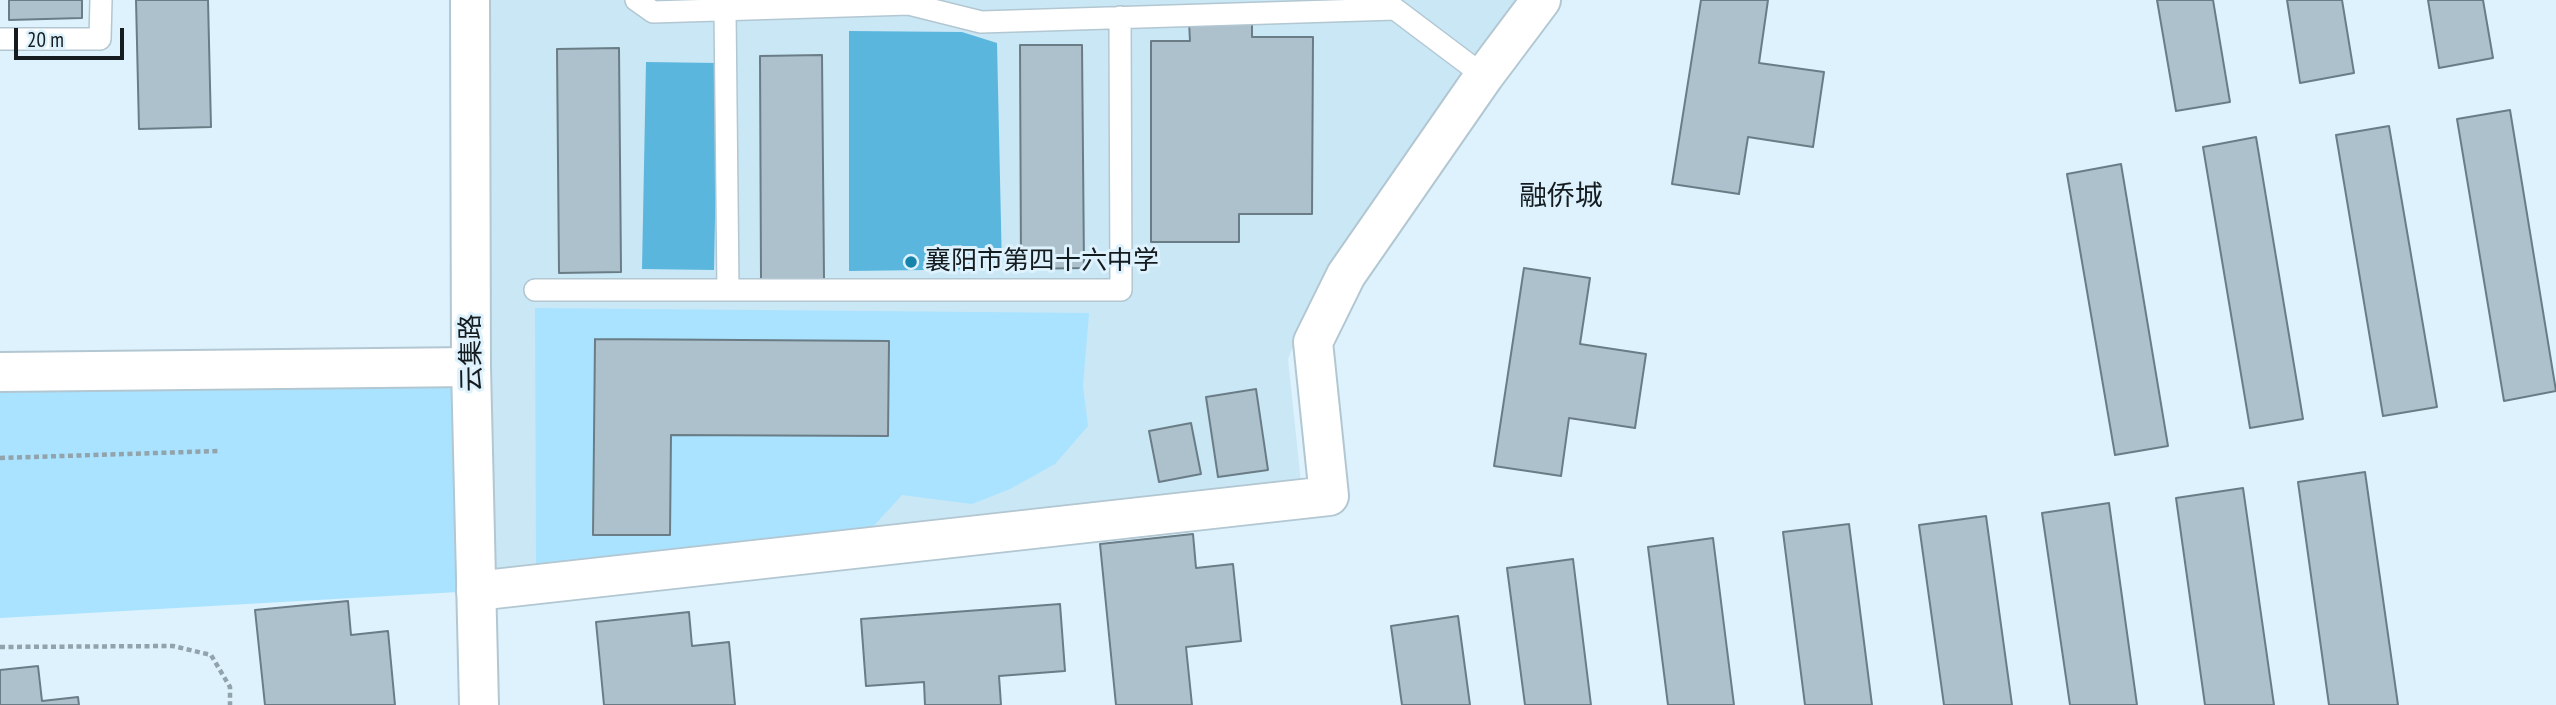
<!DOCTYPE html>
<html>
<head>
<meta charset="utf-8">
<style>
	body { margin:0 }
	#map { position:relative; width:2556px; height:705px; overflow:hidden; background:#ddf2fd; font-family:"PT Sans Narrow",sans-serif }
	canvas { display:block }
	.scale { position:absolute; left:14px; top:28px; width:110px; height:32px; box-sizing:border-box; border:4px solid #141c20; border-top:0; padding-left:9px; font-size:21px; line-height:24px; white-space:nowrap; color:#141c20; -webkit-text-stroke:5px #ddf2fd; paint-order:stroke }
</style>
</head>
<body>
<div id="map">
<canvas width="2556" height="705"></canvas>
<div class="scale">20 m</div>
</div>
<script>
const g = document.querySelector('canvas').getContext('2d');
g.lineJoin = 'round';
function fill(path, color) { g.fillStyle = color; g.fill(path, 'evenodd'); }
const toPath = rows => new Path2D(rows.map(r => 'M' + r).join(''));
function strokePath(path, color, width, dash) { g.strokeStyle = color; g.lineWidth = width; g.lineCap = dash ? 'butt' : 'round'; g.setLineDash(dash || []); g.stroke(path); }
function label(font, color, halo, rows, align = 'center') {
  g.font = font + ' "PT Sans Narrow","Noto Sans SC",sans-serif'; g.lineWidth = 6; g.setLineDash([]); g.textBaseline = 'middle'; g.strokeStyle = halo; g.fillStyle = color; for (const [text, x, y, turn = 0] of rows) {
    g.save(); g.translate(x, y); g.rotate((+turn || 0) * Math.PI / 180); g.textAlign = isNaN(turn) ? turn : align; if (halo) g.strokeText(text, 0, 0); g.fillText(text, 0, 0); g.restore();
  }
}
fill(toPath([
	[488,0,1525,0,1354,227,1312,298,1288,359,1302,492,488,581]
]), '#cae7f6');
fill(toPath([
	[535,308,1089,313,1083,386,1088,426,1055,464,1010,489,972,504,902,495,869,531,536,567],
	[471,367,476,591,0,618,0,372]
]), '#a9e3ff');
fill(toPath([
	[849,31,962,32,997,43,1002,269,849,271],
	[646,62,718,63,714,270,642,269]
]), '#5bb6de');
const building = toPath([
	[9,0,82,0,82,18,9,20,9,0],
	[136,0,208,0,211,127,139,129,136,0],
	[1701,0,1768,0,1759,63,1824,72,1813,147,1748,137,1739,194,1672,184,1701,0],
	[2157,0,2213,0,2230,102,2176,111,2157,0],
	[2287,0,2342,0,2354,73,2300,83,2287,0],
	[2428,0,2483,0,2493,58,2439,68,2428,0],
	[1189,22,1252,22,1252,37,1313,37,1312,214,1239,214,1239,242,1151,242,1151,41,1190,41,1189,22],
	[1020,45,1082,45,1084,268,1021,269,1020,45],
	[619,48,621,272,559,273,557,49,619,48],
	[822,55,824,279,761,280,760,56,822,55],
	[2510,110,2556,391,2504,401,2457,119,2510,110],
	[2389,126,2437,407,2383,416,2336,135,2389,126],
	[2256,137,2303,419,2250,428,2203,147,2256,137],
	[2121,164,2168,446,2115,455,2067,174,2121,164],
	[1524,268,1590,278,1580,344,1646,354,1635,428,1569,418,1561,476,1494,466,1524,268],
	[595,339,889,341,888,436,671,435,670,535,593,535,595,339],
	[1256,389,1268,470,1218,477,1206,397,1256,389],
	[1191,423,1201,474,1159,482,1149,431,1191,423],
	[2365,472,2398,705,2329,705,2298,482,2365,472],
	[2243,488,2274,705,2205,705,2176,498,2243,488],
	[2109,503,2137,705,2070,705,2042,513,2109,503],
	[1986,516,2012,705,1944,705,1919,525,1986,516],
	[1849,524,1872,705,1805,705,1783,532,1849,524],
	[1193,534,1196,568,1233,564,1241,641,1186,647,1192,705,1116,705,1100,544,1193,534],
	[1713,538,1734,705,1668,705,1648,547,1713,538],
	[1573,559,1591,705,1525,705,1507,568,1573,559],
	[348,601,351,635,388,631,395,705,265,705,255,610,348,601],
	[1060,604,1065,671,999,676,1001,705,925,705,924,682,866,686,861,619,1060,604],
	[689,612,692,646,729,642,735,705,604,705,596,622,689,612],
	[1458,616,1470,705,1402,705,1391,626,1458,616],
	[38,666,42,701,78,697,79,705,0,705,0,670,38,666]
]);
fill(building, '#acc1cb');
strokePath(building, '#6a7d86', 2);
const lane = toPath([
	[636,0,653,12,909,4],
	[909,0,909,4,981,22,1395,9,1484,76],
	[725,10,728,290],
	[0,39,100,39,101,0],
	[535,290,1121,290,1120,17]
]);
const street = toPath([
	[0,372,471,367],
	[476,591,1329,496,1313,342,1346,275,1484,76,1541,0]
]);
const secondary = toPath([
	[470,0,471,367,479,705]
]);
strokePath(lane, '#b2c7d1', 24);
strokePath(street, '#b2c7d1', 42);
strokePath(secondary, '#b2c7d1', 42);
strokePath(toPath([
	[0,458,219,451],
	[0,647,173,646,211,655,230,687,230,705]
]), '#93a3ab', 4.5, [5, 3.5]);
strokePath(lane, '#fff', 21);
strokePath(street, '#fff', 38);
strokePath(secondary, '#fff', 38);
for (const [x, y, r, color] of [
	[911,262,7,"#1683ab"]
]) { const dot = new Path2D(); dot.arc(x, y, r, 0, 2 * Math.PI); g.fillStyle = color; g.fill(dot); strokePath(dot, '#ddf2fd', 2.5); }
label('26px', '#141c20', '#ddf2fd', [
	["襄阳市第四十六中学",925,262]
], 'left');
label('26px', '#141c20', '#ddf2fd', [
	["云集路",472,353,-91]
]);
label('28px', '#141c20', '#ddf2fd', [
	["融侨城",1561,197]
]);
</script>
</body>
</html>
